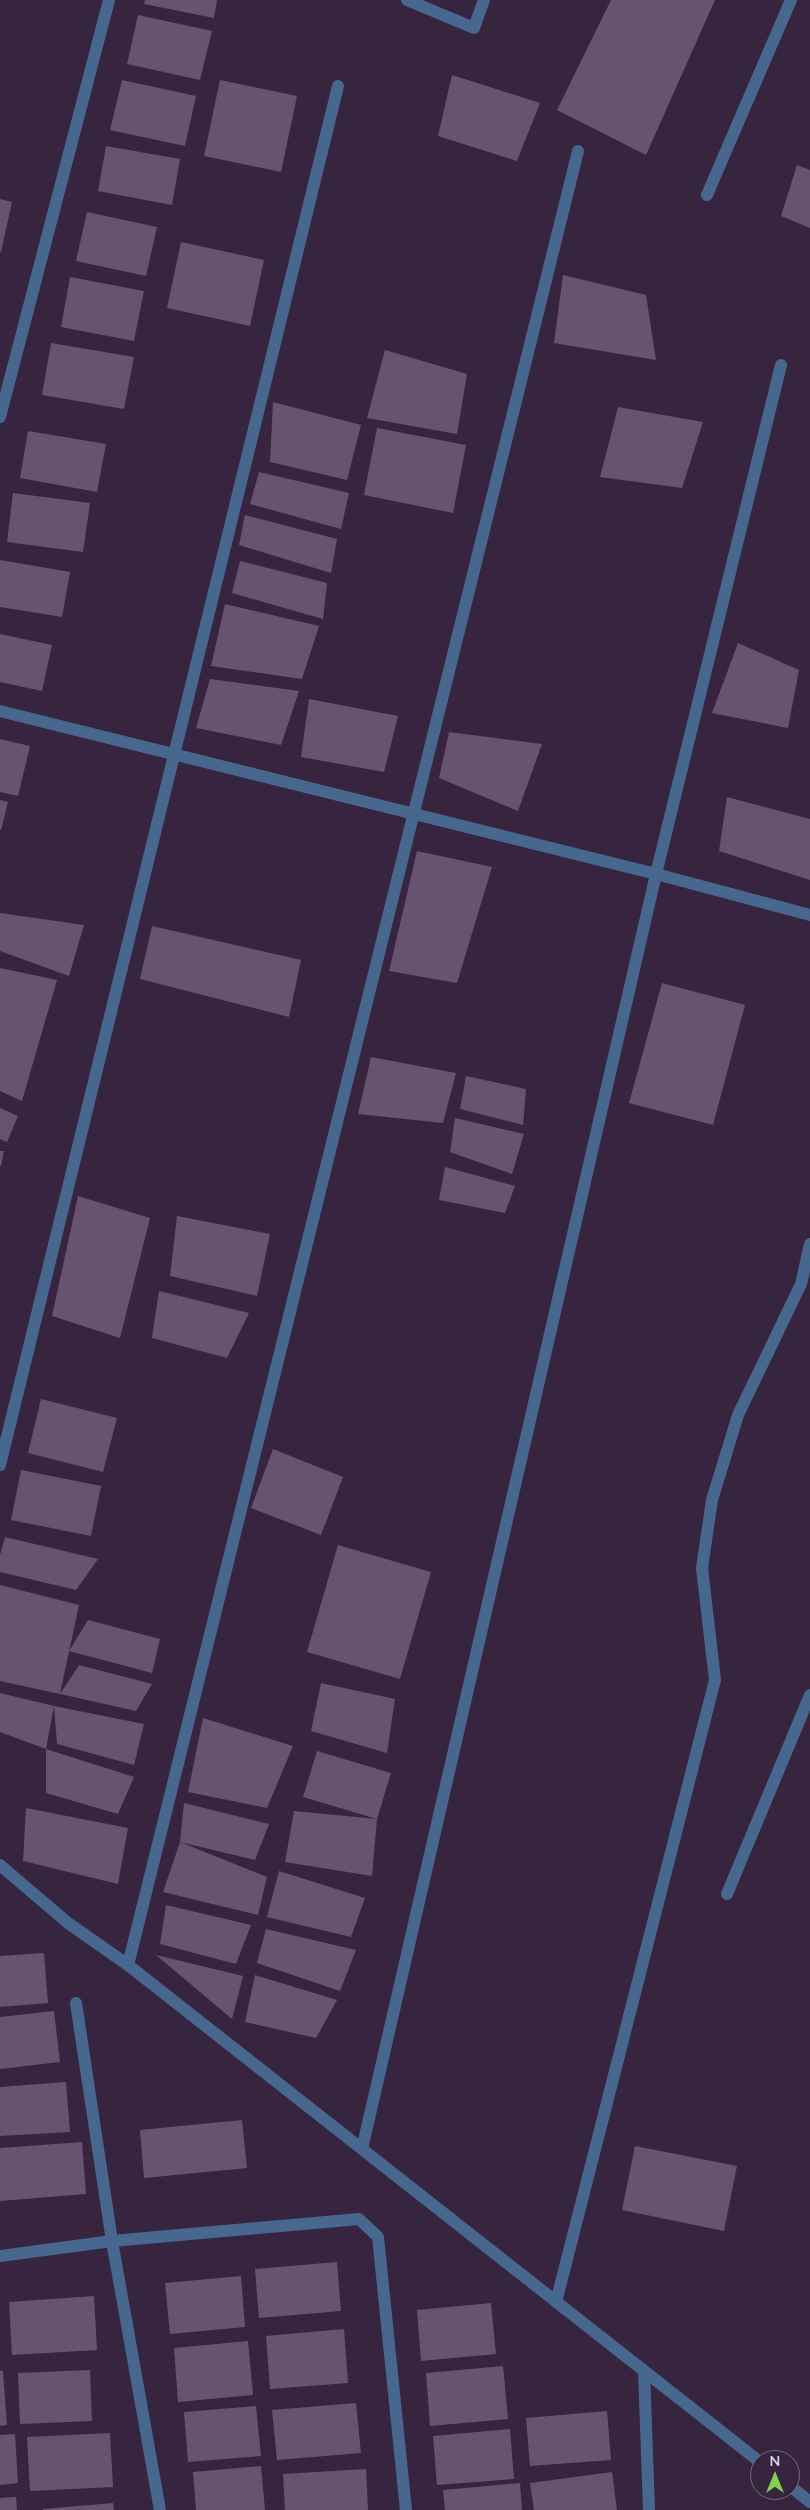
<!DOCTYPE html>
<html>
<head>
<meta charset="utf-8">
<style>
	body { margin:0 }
	#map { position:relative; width:810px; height:2510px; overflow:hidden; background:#37253f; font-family:Lato,sans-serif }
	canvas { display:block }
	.north { position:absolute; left:750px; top:2450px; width:50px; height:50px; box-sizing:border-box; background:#37253f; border:1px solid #796980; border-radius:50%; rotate:0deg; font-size:14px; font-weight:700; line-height:20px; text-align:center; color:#dbd0e1 }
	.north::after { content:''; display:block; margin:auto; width:18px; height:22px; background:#82d04f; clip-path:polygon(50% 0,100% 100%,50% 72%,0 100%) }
</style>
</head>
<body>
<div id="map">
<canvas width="810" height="2510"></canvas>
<div class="north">N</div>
</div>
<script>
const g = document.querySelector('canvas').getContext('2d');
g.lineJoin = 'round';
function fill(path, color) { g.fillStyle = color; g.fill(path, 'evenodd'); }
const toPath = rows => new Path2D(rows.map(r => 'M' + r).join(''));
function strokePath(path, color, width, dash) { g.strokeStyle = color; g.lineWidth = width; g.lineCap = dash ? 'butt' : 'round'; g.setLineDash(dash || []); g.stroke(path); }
fill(toPath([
	[145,0,217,0,214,18,144,4],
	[611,0,715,0,646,155,557,110],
	[138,15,212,31,200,80,127,64],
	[452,75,540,103,517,161,438,136],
	[122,80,196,96,185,146,110,130],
	[220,80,297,96,281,172,204,156],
	[106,146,180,159,172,205,98,191],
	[797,165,810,170,810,228,781,216],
	[0,199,12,202,1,252,0,252],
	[87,212,157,227,146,276,76,261],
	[181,242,264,260,250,326,167,308],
	[563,275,646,295,656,360,554,343],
	[70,277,144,291,134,341,61,327],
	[51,343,134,357,124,409,42,395],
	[385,350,467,374,457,434,367,418],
	[273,402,361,425,347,480,270,462],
	[618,407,703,422,682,488,600,477],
	[377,428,466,445,453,513,364,495],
	[28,431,106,444,97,492,20,478],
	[259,472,349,493,341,529,250,504],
	[13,493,90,503,83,552,7,542],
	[245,515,337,539,331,573,239,545],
	[0,560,70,572,62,617,0,607],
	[240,561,327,583,323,619,232,593],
	[225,604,319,626,302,679,211,666],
	[0,634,52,645,42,691,0,682],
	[738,643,799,670,788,728,712,713],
	[210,679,299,691,281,745,196,728],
	[309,699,398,716,384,772,301,757],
	[449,732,542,744,518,811,439,778],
	[0,739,30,746,18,796,0,792],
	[727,797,810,819,810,880,719,851],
	[0,800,8,802,1,830,0,830],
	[417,851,492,867,457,983,389,971],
	[0,913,84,925,69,976,0,951],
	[152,926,301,960,289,1017,140,979],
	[0,968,57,980,22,1101,0,1091],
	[662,983,745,1005,713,1125,629,1103],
	[371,1057,456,1073,443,1123,358,1114],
	[466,1076,526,1089,523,1125,460,1109],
	[0,1108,18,1116,7,1142,0,1139],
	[455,1118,524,1134,512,1174,450,1152],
	[0,1151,4,1151,1,1166,0,1166],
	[445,1167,515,1186,505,1213,439,1200],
	[78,1196,150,1218,120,1338,52,1316],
	[177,1216,270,1234,257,1296,170,1276],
	[159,1291,249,1313,227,1358,152,1338],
	[41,1399,117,1418,103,1472,28,1453],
	[273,1449,343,1477,321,1535,251,1508],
	[21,1470,101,1486,91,1536,11,1520],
	[5,1537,98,1559,76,1590,0,1572,0,1555],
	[338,1545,431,1572,400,1679,307,1652],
	[0,1585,79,1605,60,1694,0,1681],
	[88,1620,160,1639,152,1673,69,1651],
	[79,1665,152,1684,136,1711,60,1694],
	[321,1683,395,1699,387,1753,311,1731],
	[0,1693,54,1706,46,1749,0,1732],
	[54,1706,144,1724,134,1765,57,1744],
	[203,1718,293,1746,267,1808,188,1792],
	[46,1749,134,1777,118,1814,46,1793],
	[317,1751,391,1773,377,1819,303,1797],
	[184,1803,269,1824,255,1860,180,1842],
	[26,1808,128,1828,118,1884,23,1861],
	[294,1811,377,1819,372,1876,285,1862],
	[180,1842,267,1877,258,1915,163,1892],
	[279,1871,365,1898,351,1937,267,1917],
	[166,1905,251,1925,236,1964,160,1944],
	[266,1929,356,1950,340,1991,257,1963],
	[44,1953,48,2003,0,2007,0,1956],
	[156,1955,243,1976,232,2019],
	[255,1975,337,2000,316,2038,245,2022],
	[54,2011,60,2062,0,2069,0,2017],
	[66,2082,70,2132,0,2136,0,2087],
	[242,2120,247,2168,144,2178,140,2130],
	[82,2142,86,2194,0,2201,0,2148],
	[635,2146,737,2166,724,2231,622,2210],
	[337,2262,341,2311,259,2318,255,2269],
	[241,2276,245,2327,170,2334,165,2283],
	[94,2296,97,2350,12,2355,9,2302],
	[491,2303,496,2354,421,2361,417,2310],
	[344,2329,348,2383,270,2389,266,2336],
	[248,2341,253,2395,178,2402,174,2348],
	[503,2366,508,2419,430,2426,426,2373],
	[90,2370,92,2421,20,2424,18,2373],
	[0,2371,3,2371,7,2425,0,2426],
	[356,2403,361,2453,277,2460,272,2410],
	[256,2406,261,2456,188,2462,184,2412],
	[607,2411,611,2460,530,2466,526,2418],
	[510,2429,514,2479,437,2485,433,2436],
	[110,2433,113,2487,30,2491,27,2437],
	[15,2434,18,2483,0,2485,0,2435],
	[261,2466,265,2510,196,2510,193,2472],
	[366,2469,368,2510,285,2510,283,2474],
	[612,2472,617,2510,534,2510,530,2483],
	[520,2483,522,2510,445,2510,443,2490],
	[16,2497,17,2510,0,2510,0,2498],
	[113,2503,114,2510,43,2510,43,2509]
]), '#675370');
strokePath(toPath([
	[407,0,474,28,484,0],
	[707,195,791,0],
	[0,417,109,0],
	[0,711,656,874,810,915],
	[0,1465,338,86],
	[0,1865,68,1923,128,1965,760,2462],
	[727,1894,810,1695],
	[128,1965,578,151],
	[76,2003,112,2241,160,2510],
	[362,2149,656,874,781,365],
	[0,2256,112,2241,359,2219,378,2237,406,2510],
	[556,2302,715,1680,702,1568,712,1500,738,1415,801,1284,810,1244],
	[644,2371,649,2510],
	[790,2486,810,2502]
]), '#47678f', 12);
</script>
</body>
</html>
